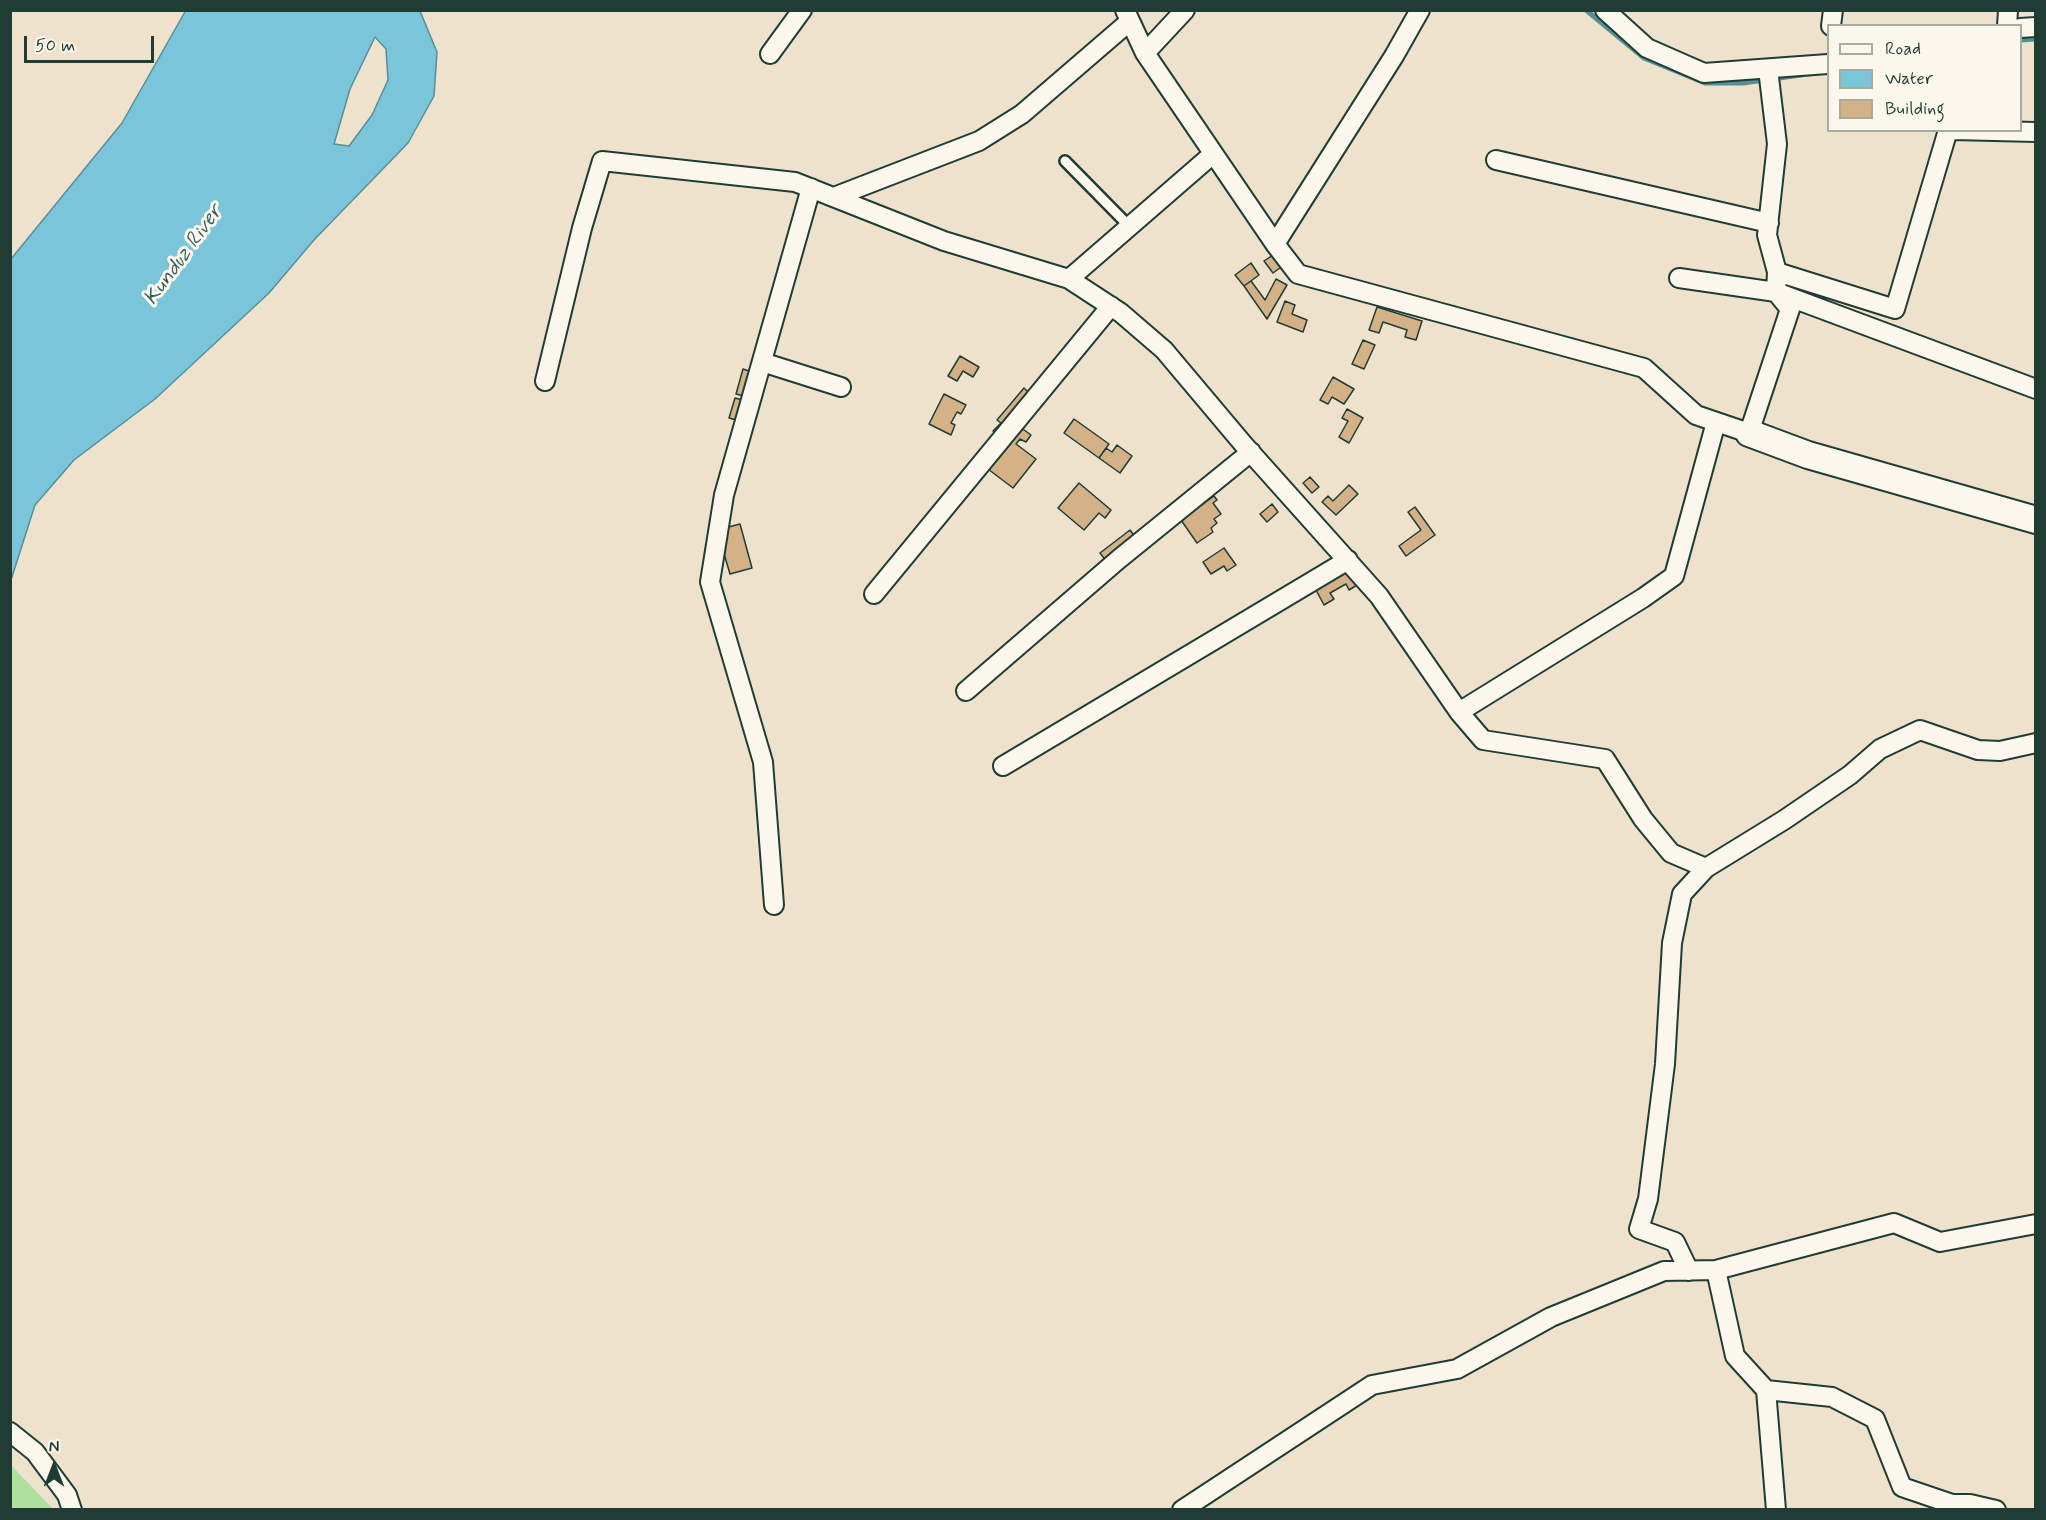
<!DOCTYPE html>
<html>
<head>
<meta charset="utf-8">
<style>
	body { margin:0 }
	#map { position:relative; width:2046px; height:1520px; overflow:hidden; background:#efe2cd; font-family:Mynerve,sans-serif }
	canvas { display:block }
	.frame { position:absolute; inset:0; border:12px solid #1f3d34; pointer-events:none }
	.legend { position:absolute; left:1827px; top:24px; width:195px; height:108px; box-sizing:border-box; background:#fbf7ec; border:2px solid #a3ada2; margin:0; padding:8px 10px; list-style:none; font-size:18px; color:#1f3d34 }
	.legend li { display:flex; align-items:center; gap:12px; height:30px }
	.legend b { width:30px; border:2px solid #a3ada2 }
	.north { position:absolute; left:24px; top:1436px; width:60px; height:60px; -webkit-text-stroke:4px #fbf7ec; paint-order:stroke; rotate:0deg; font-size:16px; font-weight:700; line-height:24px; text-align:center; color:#1f3d34 }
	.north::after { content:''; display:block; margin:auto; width:21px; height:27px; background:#1f3d34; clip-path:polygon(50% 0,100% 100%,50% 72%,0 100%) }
	.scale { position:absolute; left:24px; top:36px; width:130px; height:27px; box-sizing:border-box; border:3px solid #1f3d34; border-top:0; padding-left:8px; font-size:18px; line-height:21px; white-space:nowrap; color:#1f3d34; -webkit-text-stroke:4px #fbf7ec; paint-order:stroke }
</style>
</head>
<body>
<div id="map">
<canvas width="2046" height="1520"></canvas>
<div class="frame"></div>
<ul class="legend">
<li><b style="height:8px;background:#fbf7ec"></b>Road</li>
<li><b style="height:16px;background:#7ac5da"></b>Water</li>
<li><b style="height:16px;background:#d4b186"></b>Building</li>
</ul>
<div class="north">N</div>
<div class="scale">50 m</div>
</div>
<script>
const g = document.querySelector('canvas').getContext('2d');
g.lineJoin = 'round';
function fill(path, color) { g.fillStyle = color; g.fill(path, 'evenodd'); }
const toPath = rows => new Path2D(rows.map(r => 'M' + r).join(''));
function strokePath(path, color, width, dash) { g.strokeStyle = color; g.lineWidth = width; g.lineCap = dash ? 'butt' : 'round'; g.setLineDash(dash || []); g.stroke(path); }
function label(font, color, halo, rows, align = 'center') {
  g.font = font + ' Mynerve,sans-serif'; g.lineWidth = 6; g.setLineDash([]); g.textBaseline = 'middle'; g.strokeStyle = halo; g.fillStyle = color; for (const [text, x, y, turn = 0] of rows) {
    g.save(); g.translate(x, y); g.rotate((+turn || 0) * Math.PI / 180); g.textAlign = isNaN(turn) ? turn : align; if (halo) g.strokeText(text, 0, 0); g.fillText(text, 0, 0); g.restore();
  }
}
fill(toPath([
	[10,1464,53,1509,11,1509]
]), '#afe0a0');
const water = toPath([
	[186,10,420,11,437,52,434,96,408,143,314,240,269,293,155,399,74,460,35,505,11,580,11,259,122,123,186,10],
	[375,37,386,49,388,80,372,115,349,146,334,144,350,89,375,37]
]);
fill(water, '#7ac5da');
strokePath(water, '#568f98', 1.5);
strokePath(toPath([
	[1586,10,1644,58,1705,83,1743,83,1815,73],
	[2020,40,2036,39]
]), '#568f98', 5);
const building = toPath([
	[1276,253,1284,265,1273,273,1264,261,1276,253],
	[1251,263,1259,275,1244,286,1235,275,1251,263],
	[1276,279,1287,285,1267,319,1244,286,1251,281,1265,300,1276,279],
	[1285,301,1295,305,1292,314,1307,320,1303,332,1277,322,1285,301],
	[1377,307,1422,321,1416,340,1405,337,1407,330,1383,322,1379,333,1369,330,1377,307],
	[1363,340,1375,345,1364,369,1352,364,1363,340],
	[960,356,979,367,973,377,963,371,957,381,948,376,960,356],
	[743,369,755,373,748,397,736,394,743,369],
	[1333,377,1354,389,1344,404,1332,397,1328,404,1320,400,1333,377],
	[1024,388,1032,396,999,436,993,431,1001,423,997,420,1024,388],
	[944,394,966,405,961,414,957,412,951,423,955,425,951,435,929,424,944,394],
	[735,398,746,401,740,421,729,418,735,398],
	[1347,409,1363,418,1349,443,1339,437,1348,421,1342,418,1347,409],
	[1074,419,1109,444,1099,458,1064,433,1074,419],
	[1020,427,1031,435,1026,442,1020,439,1016,444,1036,459,1013,488,988,469,1020,427],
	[1117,445,1132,456,1120,473,1099,458,1106,448,1112,452,1117,445],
	[1310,477,1319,487,1312,493,1303,483,1310,477],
	[1079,483,1111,510,1105,518,1099,513,1084,530,1058,508,1079,483],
	[1349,485,1358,494,1336,515,1322,502,1328,496,1333,501,1349,485],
	[1214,496,1217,500,1213,503,1221,514,1214,519,1217,523,1211,528,1213,532,1197,543,1181,520,1214,496],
	[1272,504,1278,512,1267,522,1260,514,1272,504],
	[1415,507,1435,535,1406,556,1399,546,1421,530,1408,512,1415,507],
	[740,524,752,568,730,574,717,530,740,524],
	[1130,530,1137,539,1107,562,1100,553,1130,530],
	[1224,548,1236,565,1227,571,1224,566,1211,574,1203,562,1224,548],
	[1349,571,1357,585,1349,590,1346,584,1330,593,1334,599,1324,605,1316,590,1349,571]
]);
fill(building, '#d4b186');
strokePath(building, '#1f3d34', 1.5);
const lane = toPath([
	[1065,161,1129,226]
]);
const street = toPath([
	[1125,10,1145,53,1275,244,1298,274,1644,368,1696,415,1749,433,1790,309,1776,292,1777,272,1767,235,1777,144,1768,69],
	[1605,10,1647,48,1704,73,1828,64],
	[1831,26,1833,10],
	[2007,26,2008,10],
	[2020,28,2036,27],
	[1145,53,1185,10],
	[770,54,802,10],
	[1953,130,2036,132],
	[1496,160,1769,223],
	[834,197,979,141,1022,114,1130,21],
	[1275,244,1394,56,1420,10],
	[1777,272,1895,309,1948,130],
	[1679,278,1776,292,2036,389],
	[1069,279,1213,154],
	[762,362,841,387],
	[545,381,582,228,602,161,795,182,944,241,1069,279,1121,313,1164,350,1244,445,1379,596,1459,712,1483,740,1605,759,1643,819,1671,853,1706,868],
	[874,594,1111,306],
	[966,691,1119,559,1251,452],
	[1459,712,1643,598,1674,576,1716,422],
	[1003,766,1348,560],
	[774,905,763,762,710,582,724,495,811,188],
	[1716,1270,1735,1356,1766,1390,1832,1397,1875,1419,1902,1487,1952,1504,1970,1504,1996,1510],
	[1689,1271,1675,1242,1639,1229,1648,1199,1665,1064,1672,943,1682,894,1706,868,1784,820,1850,775,1880,749,1920,730,1978,750,2000,751,2036,743],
	[1766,1390,1776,1510],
	[10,1432,35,1452,67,1495,72,1510],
	[1182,1510,1372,1385,1457,1369,1551,1317,1664,1271,1716,1270,1894,1223,1940,1242,2036,1224]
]);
const secondary = toPath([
	[1749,433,1808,455,2036,520]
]);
strokePath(lane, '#1f3d34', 14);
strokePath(street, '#1f3d34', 22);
strokePath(secondary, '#1f3d34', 30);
strokePath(lane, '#fbf7ec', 9);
strokePath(street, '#fbf7ec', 18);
strokePath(secondary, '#fbf7ec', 26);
label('italic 21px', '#365f5e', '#fbf7ec', [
	["Kunduz River",184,256,-54]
]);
</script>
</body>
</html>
